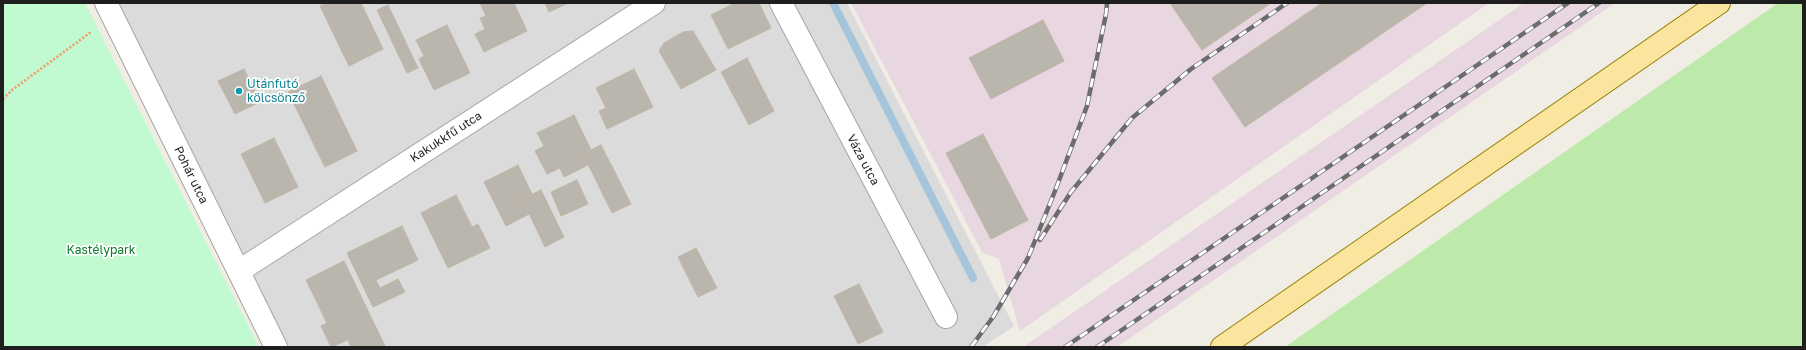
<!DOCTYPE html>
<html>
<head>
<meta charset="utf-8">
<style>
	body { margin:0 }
	#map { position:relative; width:1806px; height:350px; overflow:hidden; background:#efede4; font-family:"Golos Text",sans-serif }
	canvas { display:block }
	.frame { position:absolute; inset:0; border:4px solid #1e1e1e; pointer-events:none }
</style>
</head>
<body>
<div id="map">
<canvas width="1806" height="350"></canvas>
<div class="frame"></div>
</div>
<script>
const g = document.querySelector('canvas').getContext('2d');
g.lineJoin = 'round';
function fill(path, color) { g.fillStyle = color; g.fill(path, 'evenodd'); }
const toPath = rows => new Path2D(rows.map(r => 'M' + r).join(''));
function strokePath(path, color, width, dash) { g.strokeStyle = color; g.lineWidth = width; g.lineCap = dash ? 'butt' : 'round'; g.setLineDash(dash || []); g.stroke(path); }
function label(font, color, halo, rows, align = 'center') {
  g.font = font + ' "Golos Text",sans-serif'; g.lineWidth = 3.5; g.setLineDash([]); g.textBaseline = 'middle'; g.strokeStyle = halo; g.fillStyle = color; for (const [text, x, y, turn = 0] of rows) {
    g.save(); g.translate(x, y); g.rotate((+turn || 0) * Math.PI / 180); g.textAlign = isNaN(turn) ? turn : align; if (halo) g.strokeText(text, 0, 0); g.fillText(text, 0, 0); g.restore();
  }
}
fill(toPath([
	[119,3,847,3,1014,326,983,347,288,347]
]), '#dcdbdb');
fill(toPath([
	[851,3,1489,3,1020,331,999,259,982,252],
	[1524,3,1615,3,1117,347,1023,347]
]), '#e8d6e1');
fill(toPath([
	[1778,3,1803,3,1803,347,1285,347]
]), '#bde9aa');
fill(toPath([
	[3,3,85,3,259,347,3,347]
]), '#c1f9d0');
strokePath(toPath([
	[833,3,973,278]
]), '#a4c5dc', 8);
const building = toPath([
	[326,3,361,3,383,49,349,66,320,6,326,3],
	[480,3,514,3,527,31,484,52,475,34,485,29,480,18,486,16,480,3],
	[545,3,568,3,549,12,545,3],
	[735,3,759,3,771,28,728,49,711,15,735,3],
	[1170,3,1271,3,1202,50,1170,3],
	[1322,3,1427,3,1245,127,1212,78,1322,3],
	[388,5,418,68,407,73,377,10,388,5],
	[1043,20,1064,61,991,99,969,58,1043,20],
	[447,25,470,73,434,90,419,59,424,56,416,40,447,25],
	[693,31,716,70,681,89,659,51,664,43,683,32,693,31],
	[747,58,774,111,749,125,721,72,747,58],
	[244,69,260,102,235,114,218,81,244,69],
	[634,69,653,107,607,129,599,111,606,108,596,88,634,69],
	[321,76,357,151,325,167,288,92,321,76],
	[574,115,591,150,583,154,588,165,564,177,560,168,547,174,535,151,544,146,537,133,574,115],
	[983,134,1028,220,991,239,946,153,983,134],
	[274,138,298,187,265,203,241,154,274,138],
	[601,145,631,204,612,213,583,154,601,145],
	[518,165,532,194,522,199,529,214,506,226,484,182,518,165],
	[577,180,588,204,561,216,551,192,577,180],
	[541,190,564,237,545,247,522,199,541,190],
	[456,195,472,227,478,224,490,248,448,268,421,213,456,195],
	[402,226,418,260,376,280,380,288,398,279,405,292,373,307,347,253,402,226],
	[696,248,717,288,698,297,678,257,696,248],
	[344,261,385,346,383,347,351,347,348,340,331,347,321,326,327,323,306,280,344,261],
	[859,284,883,332,858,344,834,296,859,284]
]);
fill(building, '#bbb6ad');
strokePath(building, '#c0b6a6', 1);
const street = toPath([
	[106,3,276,347],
	[781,3,946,317],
	[239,271,654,3]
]);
const primary = toPath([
	[1222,347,1719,3]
]);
strokePath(street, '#a5a5a5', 24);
strokePath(primary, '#968002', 24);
strokePath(toPath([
	[3,99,12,90,91,32]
]), '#f8946b', 2.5, [2, 2]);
strokePath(street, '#fff', 22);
strokePath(primary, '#fbe49d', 22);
const rail = toPath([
	[1040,240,1071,192,1132,118,1191,69,1287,3],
	[971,347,993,317,1028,258,1055,191,1087,106,1106,14,1107,3],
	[1065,347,1568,3],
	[1097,347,1599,3]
]);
strokePath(rail, '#6c6c6c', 4.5);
strokePath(rail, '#fff', 3, [9]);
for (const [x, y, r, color] of [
	[239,91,4,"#0f9aa8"]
]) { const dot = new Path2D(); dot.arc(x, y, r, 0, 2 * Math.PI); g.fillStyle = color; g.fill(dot); strokePath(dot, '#fff', 1.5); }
label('12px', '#0d838f', '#fff', [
	["Utánfutó",247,84],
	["kölcsönző",247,98]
], 'left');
label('12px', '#1e1e1e', '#fff', [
	["Kakukkfű utca",446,137,-33],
	["Váza utca",863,160,62],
	["Pohár utca",191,175,64]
]);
label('12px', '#0c7b2a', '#fff', [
	["Kastélypark",101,250]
]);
</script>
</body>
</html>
